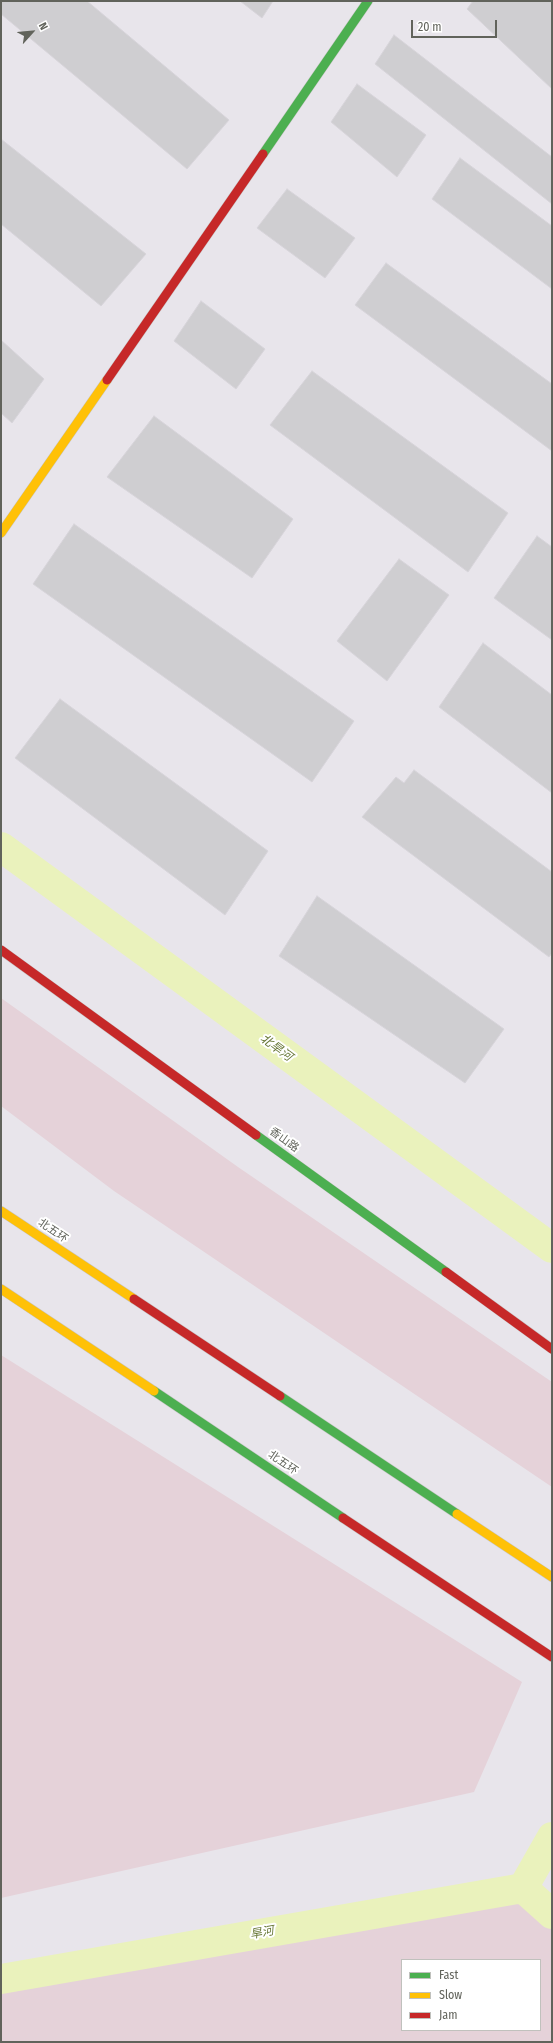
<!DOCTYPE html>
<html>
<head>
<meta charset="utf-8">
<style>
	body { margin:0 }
	#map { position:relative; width:553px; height:2043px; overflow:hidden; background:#e8e5eb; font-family:"Fira Sans Condensed",sans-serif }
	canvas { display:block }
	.frame { position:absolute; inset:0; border:2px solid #61635b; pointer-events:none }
	.legend { position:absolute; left:401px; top:1959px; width:140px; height:72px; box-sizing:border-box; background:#fff; border:1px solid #c0c1bd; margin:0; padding:5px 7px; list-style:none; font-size:12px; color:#61635b }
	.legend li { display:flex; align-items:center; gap:8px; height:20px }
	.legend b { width:20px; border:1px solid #c0c1bd }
	.north { position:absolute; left:12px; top:12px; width:40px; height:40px; -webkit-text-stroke:3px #fff; paint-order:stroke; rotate:63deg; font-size:11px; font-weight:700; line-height:16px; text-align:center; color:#61635b }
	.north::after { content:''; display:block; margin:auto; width:14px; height:18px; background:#61635b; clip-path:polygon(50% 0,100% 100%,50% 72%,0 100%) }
	.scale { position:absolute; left:411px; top:20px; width:86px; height:18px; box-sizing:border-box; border:2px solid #61635b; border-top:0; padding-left:5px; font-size:12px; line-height:14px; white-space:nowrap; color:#61635b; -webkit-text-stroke:3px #fff; paint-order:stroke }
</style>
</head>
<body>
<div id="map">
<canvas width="553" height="2043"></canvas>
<div class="frame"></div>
<ul class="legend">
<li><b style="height:5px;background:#4caf50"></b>Fast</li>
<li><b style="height:5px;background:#ffc107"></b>Slow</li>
<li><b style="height:5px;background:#c62828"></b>Jam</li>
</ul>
<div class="north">N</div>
<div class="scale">20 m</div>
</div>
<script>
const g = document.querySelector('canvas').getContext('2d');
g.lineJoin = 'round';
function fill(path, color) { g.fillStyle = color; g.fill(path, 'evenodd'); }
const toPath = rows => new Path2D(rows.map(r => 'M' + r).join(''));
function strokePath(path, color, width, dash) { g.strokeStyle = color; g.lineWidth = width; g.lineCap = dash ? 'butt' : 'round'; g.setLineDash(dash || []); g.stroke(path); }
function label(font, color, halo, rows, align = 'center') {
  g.font = font + ' "Fira Sans Condensed","Noto Sans SC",sans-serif'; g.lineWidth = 4; g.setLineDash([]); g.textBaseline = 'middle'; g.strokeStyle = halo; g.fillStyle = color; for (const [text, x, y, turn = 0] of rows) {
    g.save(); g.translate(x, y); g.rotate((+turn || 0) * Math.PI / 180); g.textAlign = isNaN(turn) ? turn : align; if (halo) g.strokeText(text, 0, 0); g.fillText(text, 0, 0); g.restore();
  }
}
fill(toPath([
	[1,998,238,1167,552,1382,552,1487,114,1191,1,1106],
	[1,1355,522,1682,474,1792,1,1898],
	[523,1888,552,1914,552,2042,1,2042,1,1979],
	[402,1960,540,1960,540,2030,402,2030]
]), '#e5d2d9');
strokePath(toPath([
	[1,847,552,1248],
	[523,1888,552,1837],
	[523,1888,552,1914],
	[1,1979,523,1888]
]), '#eaf2bc', 30);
const building = toPath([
	[1,1,87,1,229,120,187,169,1,14,1,1],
	[240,1,273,1,262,18,240,1],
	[473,1,552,1,552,89,467,9,473,1],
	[394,35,552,157,552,204,375,64,394,35],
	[357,84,426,135,397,177,331,122,357,84],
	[1,139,146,254,101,306,1,224,1,139],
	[460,158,552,226,552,289,432,199,460,158],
	[287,189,355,238,325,278,257,228,287,189],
	[386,263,552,384,552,451,355,305,386,263],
	[201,301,265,349,236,389,174,341,201,301],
	[1,340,44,379,12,423,1,413,1,340],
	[312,371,508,513,468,572,270,425,312,371],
	[154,416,293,519,252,578,107,477,154,416],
	[74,524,354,721,312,782,33,584,74,524],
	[537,536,552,547,552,640,494,598,537,536],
	[399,559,449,595,387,681,337,641,399,559],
	[483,643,552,695,552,793,439,707,483,643],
	[60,699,268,851,225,915,15,758,60,699],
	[414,770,552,872,552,953,549,957,362,817,396,777,404,783,414,770],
	[317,896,504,1029,465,1083,279,956,317,896]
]);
fill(building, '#cfced1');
strokePath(building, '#d7d4da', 1);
const fast = toPath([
	[263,154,368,1],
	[256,1135,446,1272],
	[154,1391,343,1518],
	[280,1396,457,1514]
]);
const slow = toPath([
	[1,533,107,380],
	[1,1211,134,1299],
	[1,1289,154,1391],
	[457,1514,552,1577]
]);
const jam = toPath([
	[107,380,263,154],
	[1,950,256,1135],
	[446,1272,552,1349],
	[134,1299,280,1396],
	[343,1518,552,1657]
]);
strokePath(fast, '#c6c5c5', 10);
strokePath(slow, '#c6c5c5', 10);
strokePath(jam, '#c6c5c5', 10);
strokePath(fast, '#4caf50', 9);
strokePath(slow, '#ffc107', 9);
strokePath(jam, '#c62828', 9);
label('11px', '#61635b', '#fff', [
	["香山路",284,1140,36],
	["北五环",53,1231,34],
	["北五环",283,1463,34]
]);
label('italic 12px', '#667635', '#fff', [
	["北旱河",276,1048,36],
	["旱河",262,1933,-10]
]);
</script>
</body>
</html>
